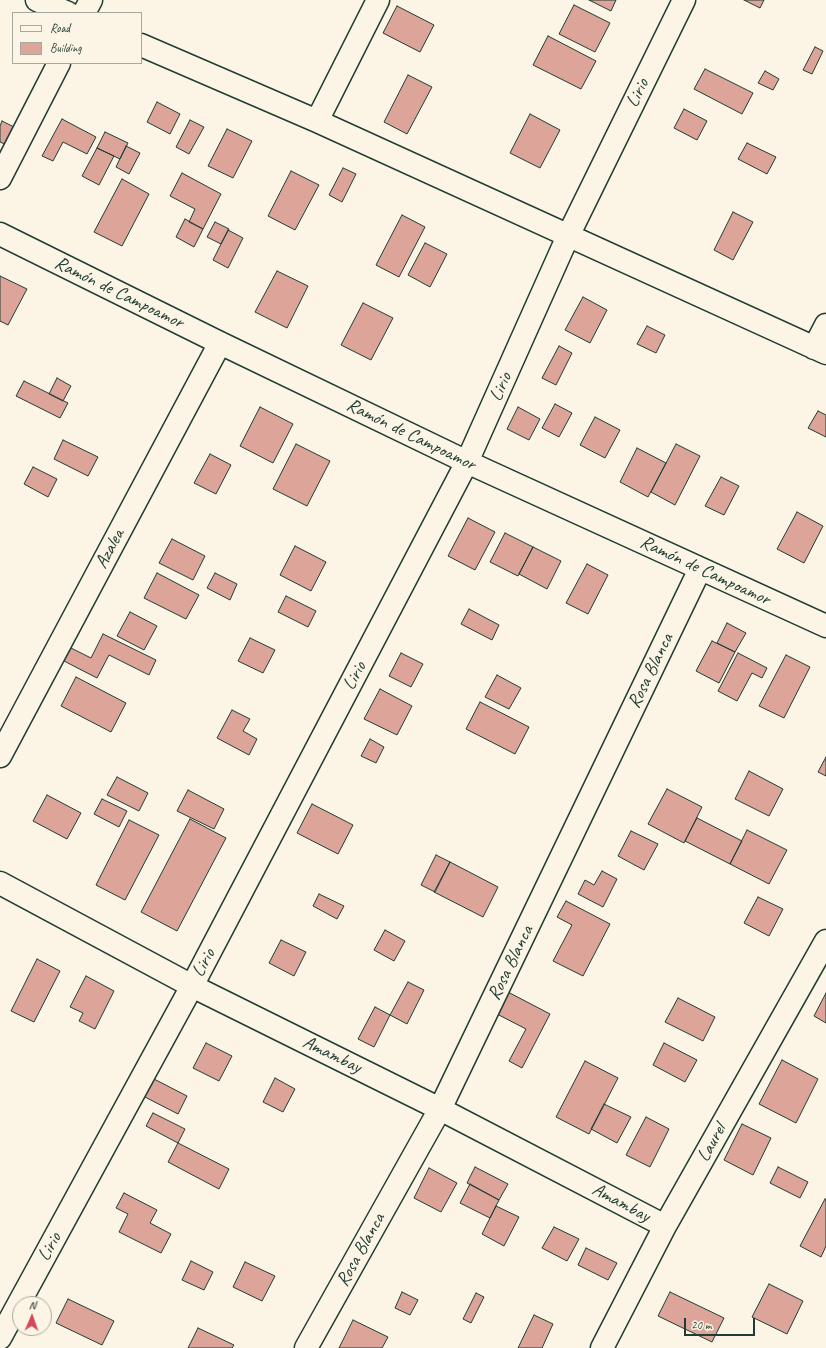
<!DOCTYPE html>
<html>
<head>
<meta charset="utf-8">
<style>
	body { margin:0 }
	#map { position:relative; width:826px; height:1348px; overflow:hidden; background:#fcf5e5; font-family:Caveat,sans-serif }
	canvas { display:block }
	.legend { position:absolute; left:12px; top:12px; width:130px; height:52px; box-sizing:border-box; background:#fcf5e5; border:1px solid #a4ab9e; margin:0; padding:5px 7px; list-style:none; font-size:12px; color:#1f3d34 }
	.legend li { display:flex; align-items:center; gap:8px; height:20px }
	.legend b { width:20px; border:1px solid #a4ab9e }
	.north { position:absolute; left:12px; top:1296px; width:40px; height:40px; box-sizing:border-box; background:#fcf5e5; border:1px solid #a4ab9e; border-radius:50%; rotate:2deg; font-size:11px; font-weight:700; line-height:16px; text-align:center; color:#1f3d34 }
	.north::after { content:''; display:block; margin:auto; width:14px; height:18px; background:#d1495b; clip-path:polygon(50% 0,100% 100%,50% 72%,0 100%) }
	.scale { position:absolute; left:684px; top:1318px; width:71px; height:18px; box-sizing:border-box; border:2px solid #1f3d34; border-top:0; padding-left:5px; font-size:12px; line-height:14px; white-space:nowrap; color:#1f3d34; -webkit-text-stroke:3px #fcf5e5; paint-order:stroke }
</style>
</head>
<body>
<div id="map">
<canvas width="826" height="1348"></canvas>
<ul class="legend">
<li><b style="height:5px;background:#fcf5e5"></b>Road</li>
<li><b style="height:11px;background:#dda499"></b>Building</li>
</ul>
<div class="north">N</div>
<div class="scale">20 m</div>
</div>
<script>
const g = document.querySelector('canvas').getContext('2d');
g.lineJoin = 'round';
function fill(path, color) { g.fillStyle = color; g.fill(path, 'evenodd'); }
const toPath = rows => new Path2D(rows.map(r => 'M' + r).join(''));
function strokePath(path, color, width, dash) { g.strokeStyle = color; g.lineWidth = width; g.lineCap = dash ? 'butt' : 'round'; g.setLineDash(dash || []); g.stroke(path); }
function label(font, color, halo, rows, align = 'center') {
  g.font = font + ' Caveat,sans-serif'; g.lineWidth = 3; g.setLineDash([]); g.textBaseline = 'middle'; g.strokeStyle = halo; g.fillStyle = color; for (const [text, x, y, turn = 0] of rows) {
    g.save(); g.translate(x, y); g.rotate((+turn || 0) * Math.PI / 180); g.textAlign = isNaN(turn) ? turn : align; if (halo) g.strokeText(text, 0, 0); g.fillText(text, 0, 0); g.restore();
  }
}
const building = toPath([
	[589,0,616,0,611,11,589,0],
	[744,0,764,0,760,8,744,0],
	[574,5,610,23,595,52,559,34,574,5],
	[397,6,434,25,420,52,383,33,397,6],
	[548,36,596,61,581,89,533,65,548,36],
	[815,47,823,51,812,74,803,70,815,47],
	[705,69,753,93,742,114,694,89,705,69],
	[765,71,779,79,773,90,758,83,765,71],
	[408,75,432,87,407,134,384,122,408,75],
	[157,102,180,114,170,134,147,122,157,102],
	[684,109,707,121,697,140,674,128,684,109],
	[530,114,560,130,540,168,510,153,530,114],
	[62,119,96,137,87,154,63,142,53,161,42,156,62,119],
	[190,120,204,127,189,154,176,147,190,120],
	[2,121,18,129,9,146,0,142,0,126,2,121],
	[227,129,252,141,233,178,208,166,227,129],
	[105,132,128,143,120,159,97,148,105,132],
	[747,143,776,157,767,174,738,159,747,143],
	[126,146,140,153,129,174,116,167,126,146],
	[97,148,114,156,99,185,82,176,97,148],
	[343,168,356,174,342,202,329,195,343,168],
	[291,171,319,185,295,230,268,216,291,171],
	[182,173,221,194,203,229,189,222,195,209,170,196,182,173],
	[122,179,149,194,122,246,94,232,122,179],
	[733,212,753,222,733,260,714,250,733,212],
	[402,215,425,227,399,277,376,265,402,215],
	[185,219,203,229,194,247,176,237,185,219],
	[215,222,229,229,221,244,207,237,215,222],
	[228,230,243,238,228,268,213,260,228,230],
	[425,243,447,254,430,287,408,275,425,243],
	[277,271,308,286,287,328,255,312,277,271],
	[0,276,27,289,8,325,0,321,0,276],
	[583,297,607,310,590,343,565,330,583,297],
	[363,303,393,318,371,360,341,345,363,303],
	[647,326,665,335,656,353,637,344,647,326],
	[559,346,572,353,556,385,542,378,559,346],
	[57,378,71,386,63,401,49,394,57,378],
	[24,381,68,403,60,418,16,396,24,381],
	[555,404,572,413,559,437,542,428,555,404],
	[260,407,293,424,273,463,240,446,260,407],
	[518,407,540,419,529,440,507,429,518,407],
	[818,411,826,415,826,437,808,428,818,411],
	[595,417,620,430,605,458,580,445,595,417],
	[63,440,98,457,88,476,54,459,63,440],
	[296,444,330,461,307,506,273,489,296,444],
	[676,444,700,456,675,505,651,492,676,444],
	[637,448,666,463,648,497,620,482,637,448],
	[210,454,231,465,216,494,194,483,210,454],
	[33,467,57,479,48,497,24,484,33,467],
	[721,477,739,486,724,515,705,506,721,477],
	[797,512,823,526,804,563,777,549,797,512],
	[468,518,495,532,475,570,448,556,468,518],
	[505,533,533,547,518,576,490,562,505,533],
	[172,539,205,556,193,580,159,563,172,539],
	[295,546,326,562,311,591,280,575,295,546],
	[533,547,561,561,547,589,519,574,533,547],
	[587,564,608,575,588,614,566,603,587,564],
	[157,573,199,595,186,619,144,598,157,573],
	[215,573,237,584,230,600,207,588,215,573],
	[286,596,316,611,308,627,278,612,286,596],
	[469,609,499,625,492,640,461,624,469,609],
	[130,612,157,626,144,650,117,636,130,612],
	[727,623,746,633,735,652,717,643,727,623],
	[103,634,156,660,149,675,109,655,97,678,64,661,71,648,91,658,103,634],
	[250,638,275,650,263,673,238,661,250,638],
	[712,641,735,652,719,683,696,671,712,641],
	[401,653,423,664,411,687,389,676,401,653],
	[738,653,767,668,762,678,752,673,737,701,718,691,738,653],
	[786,655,810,667,784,718,759,706,786,655],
	[497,675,521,688,509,709,485,697,497,675],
	[76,677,126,703,111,732,61,706,76,677],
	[380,689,412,706,397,735,364,719,380,689],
	[480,702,529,727,515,754,466,729,480,702],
	[232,710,250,719,243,731,257,739,249,755,217,738,232,710],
	[370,739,384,747,376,763,361,756,370,739],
	[826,757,826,776,818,772,826,757],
	[749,771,783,789,769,816,735,799,749,771],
	[117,777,148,793,139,811,107,795,117,777],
	[667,789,702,807,684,843,648,824,667,789],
	[188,790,224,809,214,829,177,811,188,790],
	[47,795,81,813,67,839,33,821,47,795],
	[102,799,127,811,119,827,94,814,102,799],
	[312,804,353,825,338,854,297,833,312,804],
	[697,818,742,841,730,864,685,841,697,818],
	[190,819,226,838,177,931,141,912,190,819],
	[129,820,159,835,125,900,96,885,129,820],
	[747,830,787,850,769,884,730,864,747,830],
	[631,831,658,844,644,870,618,856,631,831],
	[436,855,450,862,435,892,421,885,436,855],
	[450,862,498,887,483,917,434,892,450,862],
	[602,871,617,879,603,907,578,894,585,880,594,885,602,871],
	[319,894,344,906,337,919,313,906,319,894],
	[758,897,783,909,769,936,744,923,758,897],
	[566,901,610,924,583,976,553,961,572,925,557,917,566,901],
	[385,930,405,941,394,961,374,950,385,930],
	[281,940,306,952,294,976,269,963,281,940],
	[37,959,60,971,34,1022,11,1011,37,959],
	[86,976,114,991,95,1029,79,1021,83,1013,70,1007,86,976],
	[408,982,424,990,407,1024,390,1015,408,982],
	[506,991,550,1014,522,1068,509,1061,526,1029,495,1013,506,991],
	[826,993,826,1023,814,1016,826,993],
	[678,998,715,1017,703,1041,665,1022,678,998],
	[375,1007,390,1015,374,1047,358,1039,375,1007],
	[206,1043,232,1056,219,1081,193,1068,206,1043],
	[664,1043,697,1060,685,1082,653,1065,664,1043],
	[782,1060,818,1079,796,1123,759,1104,782,1060],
	[585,1061,618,1078,589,1134,556,1117,585,1061],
	[152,1078,187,1096,178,1114,143,1096,152,1078],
	[275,1078,295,1089,283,1112,263,1102,275,1078],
	[604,1104,631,1117,617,1143,591,1129,604,1104],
	[153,1113,185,1129,178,1143,146,1126,153,1113],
	[646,1117,669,1129,650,1167,626,1155,646,1117],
	[742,1124,771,1138,753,1175,724,1160,742,1124],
	[178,1143,229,1169,219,1189,168,1162,178,1143],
	[475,1167,508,1184,499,1200,467,1183,475,1167],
	[778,1167,808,1182,800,1198,770,1183,778,1167],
	[429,1168,457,1183,441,1212,414,1198,429,1168],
	[470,1184,499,1200,490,1218,460,1203,470,1184],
	[124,1193,157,1210,150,1223,171,1234,161,1253,119,1232,128,1214,116,1208,124,1193],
	[825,1199,826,1199,826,1246,821,1257,800,1246,825,1199],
	[496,1206,519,1217,504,1246,482,1234,496,1206],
	[554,1227,579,1239,567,1261,542,1248,554,1227],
	[586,1248,617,1263,608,1280,578,1265,586,1248],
	[191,1261,213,1272,204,1290,182,1280,191,1261],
	[245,1262,275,1276,262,1301,233,1287,245,1262],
	[769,1284,803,1301,787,1334,752,1317,769,1284],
	[402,1292,418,1300,410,1315,395,1308,402,1292],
	[670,1292,724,1318,712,1342,658,1316,670,1292],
	[476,1293,484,1297,471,1323,463,1319,476,1293],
	[68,1299,114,1321,102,1345,56,1323,68,1299],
	[534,1315,553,1324,542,1348,518,1348,534,1315],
	[353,1320,388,1337,382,1348,339,1348,353,1320],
	[198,1328,234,1345,232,1348,188,1348,198,1328]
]);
fill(building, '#dda499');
strokePath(building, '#1f3d34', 1);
const minor = toPath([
	[37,0,68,13],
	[84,13,91,0],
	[141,45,317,121,826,353],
	[317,121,378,0],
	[0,178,59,63],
	[0,234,220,343,467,462,826,626],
	[814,348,826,325],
	[0,756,220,343],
	[0,883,192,986,440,1109,665,1226],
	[0,1338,192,986,467,462,568,236,684,0],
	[306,1348,440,1109,700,569],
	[602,1348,665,1226,826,941]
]);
strokePath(minor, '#1f3d34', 25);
strokePath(minor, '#fcf5e5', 22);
label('19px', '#1f3d34', '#fcf5e5', [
	["Lirio",638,93,-64],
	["Ramón de Campoamor",119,293,26],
	["Lirio",501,387,-66],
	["Ramón de Campoamor",411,435,26],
	["Azalea",110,549,-62],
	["Ramón de Campoamor",705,571,25],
	["Rosa Blanca",651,671,-64],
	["Lirio",355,676,-62],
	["Lirio",204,963,-62],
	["Rosa Blanca",511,963,-64],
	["Amambay",332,1055,26],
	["Laurel",712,1143,-61],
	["Amambay",621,1203,28],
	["Lirio",50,1247,-61],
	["Rosa Blanca",361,1250,-61]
]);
</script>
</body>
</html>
